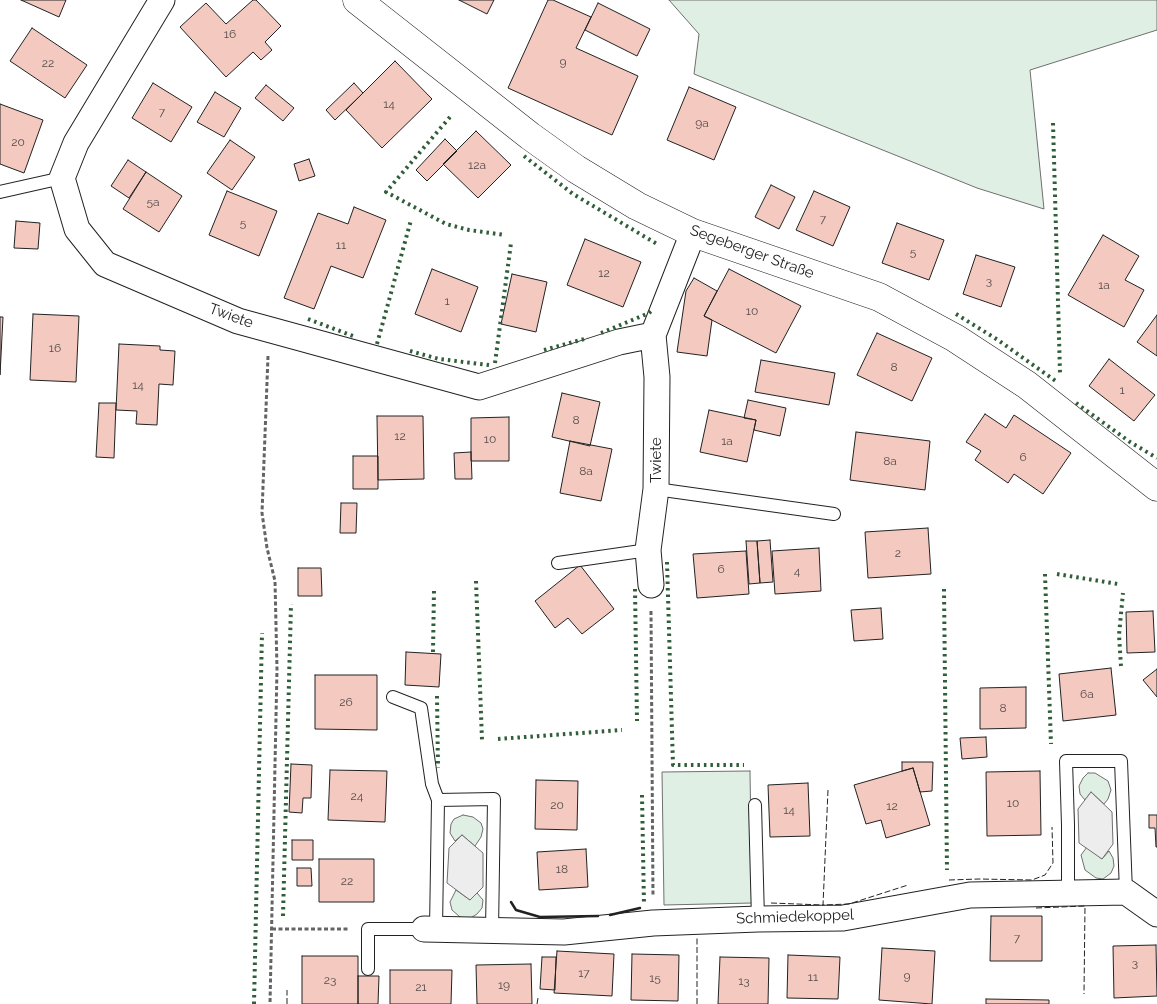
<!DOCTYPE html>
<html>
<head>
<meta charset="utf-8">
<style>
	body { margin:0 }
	canvas { display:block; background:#fff }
</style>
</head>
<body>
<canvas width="1157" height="1004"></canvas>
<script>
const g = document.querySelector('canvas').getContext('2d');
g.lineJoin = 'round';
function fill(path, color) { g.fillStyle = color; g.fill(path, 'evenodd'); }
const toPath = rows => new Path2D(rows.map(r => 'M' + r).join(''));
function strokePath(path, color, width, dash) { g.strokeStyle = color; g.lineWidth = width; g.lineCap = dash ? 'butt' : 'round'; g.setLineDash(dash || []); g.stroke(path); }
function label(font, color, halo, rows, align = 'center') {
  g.font = font + ' Raleway,sans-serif'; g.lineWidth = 4; g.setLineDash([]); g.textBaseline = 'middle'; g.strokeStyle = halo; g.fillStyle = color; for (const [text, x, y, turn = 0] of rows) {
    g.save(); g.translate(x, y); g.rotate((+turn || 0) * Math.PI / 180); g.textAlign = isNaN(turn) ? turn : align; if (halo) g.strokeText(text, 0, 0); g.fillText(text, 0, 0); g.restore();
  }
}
const green = toPath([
	[669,0,1157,0,1157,30,1030,70,1044,209,977,188,694,74,699,34,669,0],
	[750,771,752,903,664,905,662,772,750,771],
	[1088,773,1095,773,1108,781,1111,790,1108,799,1104,804,1091,792,1085,800,1080,794,1079,786,1083,778,1088,773],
	[463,815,473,817,481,823,483,829,481,837,475,846,462,835,455,841,450,833,451,824,454,819,463,815],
	[1087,847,1102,859,1109,851,1113,858,1114,866,1111,873,1103,879,1096,878,1085,870,1081,855,1087,847],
	[456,890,470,900,477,893,483,900,482,908,477,914,469,919,460,917,452,910,450,902,456,890]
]);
fill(green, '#e0efe3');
strokePath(green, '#6f6f6f', 1);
const parking = toPath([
	[1091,792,1112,812,1113,844,1102,859,1079,843,1078,809,1091,792],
	[462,835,483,853,483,887,470,900,447,883,449,848,462,835]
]);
fill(parking, '#ededed');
strokePath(parking, '#6f6f6f', 1);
const building = toPath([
	[21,0,66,0,59,17,21,0],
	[253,0,256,0,281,26,265,42,272,50,261,60,253,52,226,77,180,27,206,3,226,24,253,0],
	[459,0,494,0,487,14,459,0],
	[548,0,553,0,591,17,576,48,638,76,612,135,508,88,548,0],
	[598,3,650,29,637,56,585,30,598,3],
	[32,28,87,65,65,98,10,61,32,28],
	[395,61,432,99,382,148,346,110,395,61],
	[153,83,192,107,171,142,132,118,153,83],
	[354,83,363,93,335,120,326,110,354,83],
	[266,85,294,108,283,121,255,98,266,85],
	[689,87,736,107,714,160,667,140,689,87],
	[215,92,241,108,224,137,197,122,215,92],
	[0,104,43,120,24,173,0,164,0,104],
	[476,131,511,165,478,198,443,164,476,131],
	[445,139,457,151,427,181,416,170,445,139],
	[230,140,255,157,232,190,207,173,230,140],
	[309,159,315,176,299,181,294,164,309,159],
	[128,160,146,172,129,198,111,186,128,160],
	[146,172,182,196,159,232,123,209,146,172],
	[771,185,795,197,779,229,755,217,771,185],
	[227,191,277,211,259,256,209,235,227,191],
	[814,191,850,207,833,246,796,230,814,191],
	[354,207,386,220,363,278,331,266,314,309,284,298,318,213,348,224,354,207],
	[16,221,40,223,38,249,14,248,16,221],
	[897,223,944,240,929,280,882,263,897,223],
	[1103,235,1139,256,1125,280,1144,290,1124,327,1068,295,1103,235],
	[585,239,641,262,623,307,567,285,585,239],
	[976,255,1015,267,1001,307,963,294,976,255],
	[432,269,478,287,461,332,415,314,432,269],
	[729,269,801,306,776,353,704,316,729,269],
	[512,274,547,282,536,332,501,324,512,274],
	[694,278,717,291,704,316,712,320,707,356,677,352,686,291,694,278],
	[33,314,79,316,76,382,30,380,33,314],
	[1157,315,1157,356,1137,342,1157,315],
	[0,317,3,317,0,375,0,317],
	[877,333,932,358,912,401,857,375,877,333],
	[119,344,160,346,160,350,175,351,173,385,159,384,157,425,136,424,137,411,116,410,119,344],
	[1109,359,1155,395,1134,421,1089,386,1109,359],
	[761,360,835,373,829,405,755,392,761,360],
	[562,393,600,402,590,446,552,437,562,393],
	[748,400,786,408,780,436,754,430,756,420,744,418,748,400],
	[99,403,116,403,114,458,96,457,99,403],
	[709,410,756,420,747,462,700,452,709,410],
	[985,414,1006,428,1014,415,1071,453,1043,494,1014,474,1008,483,975,460,981,451,966,442,985,414],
	[377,416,423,416,424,479,378,480,377,416],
	[509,417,509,461,471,461,471,418,509,417],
	[856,432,930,441,925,490,850,480,856,432],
	[570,441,612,449,601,501,560,493,570,441],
	[471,452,472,479,455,479,454,453,471,452],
	[353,456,378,456,378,489,353,489,353,456],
	[341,503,357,503,356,533,340,533,341,503],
	[928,528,931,574,868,578,865,532,928,528],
	[770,540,773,582,760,583,757,541,770,540],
	[746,541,757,541,760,583,749,584,746,541],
	[819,548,821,591,775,594,772,551,819,548],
	[746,551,749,594,697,598,693,554,746,551],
	[580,565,614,609,582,634,568,618,555,628,535,601,580,565],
	[298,568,321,568,322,596,298,596,298,568],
	[881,608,883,639,854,641,851,610,881,608],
	[1153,611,1155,652,1127,653,1126,612,1153,611],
	[406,652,441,654,439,687,405,685,406,652],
	[1111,668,1116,715,1063,721,1059,674,1111,668],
	[1157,669,1157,697,1143,680,1157,669],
	[315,675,377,675,377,730,315,729,315,675],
	[1026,687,1026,728,980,729,980,688,1026,687],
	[986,737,987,757,962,759,960,738,986,737],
	[902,762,933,762,932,791,920,792,913,768,902,771,902,762],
	[291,764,312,765,311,798,303,798,302,813,289,812,291,764],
	[913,768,930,825,886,838,881,820,866,824,854,785,913,768],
	[330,770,387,771,385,822,328,820,330,770],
	[1040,771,1041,835,987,836,986,772,1040,771],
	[536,780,578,781,577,830,535,829,536,780],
	[808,783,810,836,770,837,768,785,808,783],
	[1149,815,1157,815,1157,847,1156,847,1155,828,1149,828,1149,815],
	[292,840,313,840,313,860,292,860,292,840],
	[586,849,588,887,539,890,537,852,586,849],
	[319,859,374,859,374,902,319,902,319,859],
	[297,868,311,868,312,886,297,886,297,868],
	[991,916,1042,916,1042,961,990,961,991,916],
	[1156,945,1157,996,1114,998,1113,946,1156,945],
	[882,948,935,951,932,1004,879,1000,882,948],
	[557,951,614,954,612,996,554,993,557,951],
	[632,954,679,955,678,1001,631,1000,632,954],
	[788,955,840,957,838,999,787,998,788,955],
	[302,956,358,956,358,1004,302,1004,302,956],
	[542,957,556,957,555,990,540,989,542,957],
	[720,957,769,958,768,1004,718,1004,720,957],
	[531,964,532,1004,477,1004,476,965,531,964],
	[390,970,452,970,451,1004,390,1004,390,970],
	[358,976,379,976,378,1004,358,1004,358,976],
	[986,999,1049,1000,1049,1004,986,1004,986,999]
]);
fill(building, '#f3c9c0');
strokePath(building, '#222', 1);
const lane = toPath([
	[0,192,62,178],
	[656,489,834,514],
	[558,563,648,550],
	[393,697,421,708,432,784,438,800],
	[755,805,758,919],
	[1068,893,1068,825,1066,761,1121,761,1126,892],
	[436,929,438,800,494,799,492,931],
	[368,969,368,929,424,929]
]);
const street = toPath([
	[162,0,76,143,62,178,77,229,105,264,238,321,479,387,619,342,653,335],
	[651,585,648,550,656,489,657,377,653,335,693,233],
	[424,929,564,932,653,923,758,919,843,918,970,895,1126,892,1157,914]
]);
const secondary = toPath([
	[357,0,530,136,576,169,637,206,693,233,879,297,955,338,1027,385,1157,487]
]);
strokePath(lane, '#222', 14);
strokePath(street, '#222', 27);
strokePath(secondary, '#222', 29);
strokePath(toPath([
	[268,356,262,513,267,548,275,581,277,669,270,1004],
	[651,611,653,897],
	[272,929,348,929]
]), '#646464', 3, [4, 2.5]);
strokePath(lane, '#fff', 12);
strokePath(street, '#fff', 25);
strokePath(secondary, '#fff', 28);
strokePath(toPath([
	[450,117,386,192,446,224,469,230,505,235],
	[1053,123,1060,373],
	[524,156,573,194,657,244],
	[956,314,998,340,1057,382],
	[308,319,353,336],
	[601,333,649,313,651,311],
	[377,344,411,220],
	[544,350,588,338],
	[410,351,439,359,489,365],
	[495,363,511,243],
	[1076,403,1130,442,1157,458],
	[667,562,673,765,744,765],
	[1045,574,1051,744],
	[1057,574,1118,584],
	[476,581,482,740],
	[635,589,637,721],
	[944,589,947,870],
	[433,652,434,590],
	[1121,666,1119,635,1123,593],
	[437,696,438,768],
	[498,739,622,730],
	[642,795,644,905],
	[283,916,291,604],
	[254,1004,262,633]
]), '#2f5e38', 4, [2.5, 4]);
strokePath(toPath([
	[828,790,823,905,849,904,908,885],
	[949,880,979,879,1032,880,1045,875,1053,863,1052,827],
	[771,903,823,905],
	[1036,908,1085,906,1084,994],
	[287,1004,287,990],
	[537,1004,538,998],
	[697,1004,697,938]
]), '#222', 1, [6, 2.5]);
strokePath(toPath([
	[511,902,516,910,540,917,598,916],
	[610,915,640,908]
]), '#222', 2.5);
label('12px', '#564c4a', null, [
	["16",230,34],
	["9",563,62],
	["22",48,63],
	["14",389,104],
	["7",162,112],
	["9a",702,123],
	["20",18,142],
	["12a",477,165],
	["5a",153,202],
	["7",823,219],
	["5",243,223],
	["11",341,245],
	["5",913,252],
	["12",604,273],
	["3",989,281],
	["1a",1104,285],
	["1",447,301],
	["10",752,311],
	["16",55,348],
	["8",894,367],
	["14",138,385],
	["1",1122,390],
	["8",576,420],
	["12",400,436],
	["10",490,439],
	["1a",727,441],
	["6",1023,457],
	["8a",890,461],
	["8a",586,471],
	["2",898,553],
	["6",721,569],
	["4",797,571],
	["6a",1087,694],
	["26",346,702],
	["8",1003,708],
	["24",357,796],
	["10",1013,803],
	["20",557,805],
	["12",892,806],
	["14",789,810],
	["18",562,869],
	["22",347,881],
	["7",1017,938],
	["3",1135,963],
	["17",584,973],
	["9",907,976],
	["11",813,977],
	["15",655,978],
	["23",330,980],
	["13",744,981],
	["19",504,985],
	["21",421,987]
]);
label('15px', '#222', '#fff', [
	["Segeberger Straße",752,252,20],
	["Twiete",231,316,20],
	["Twiete",656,460,-90],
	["Schmiedekoppel",795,917,-2]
]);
</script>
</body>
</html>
